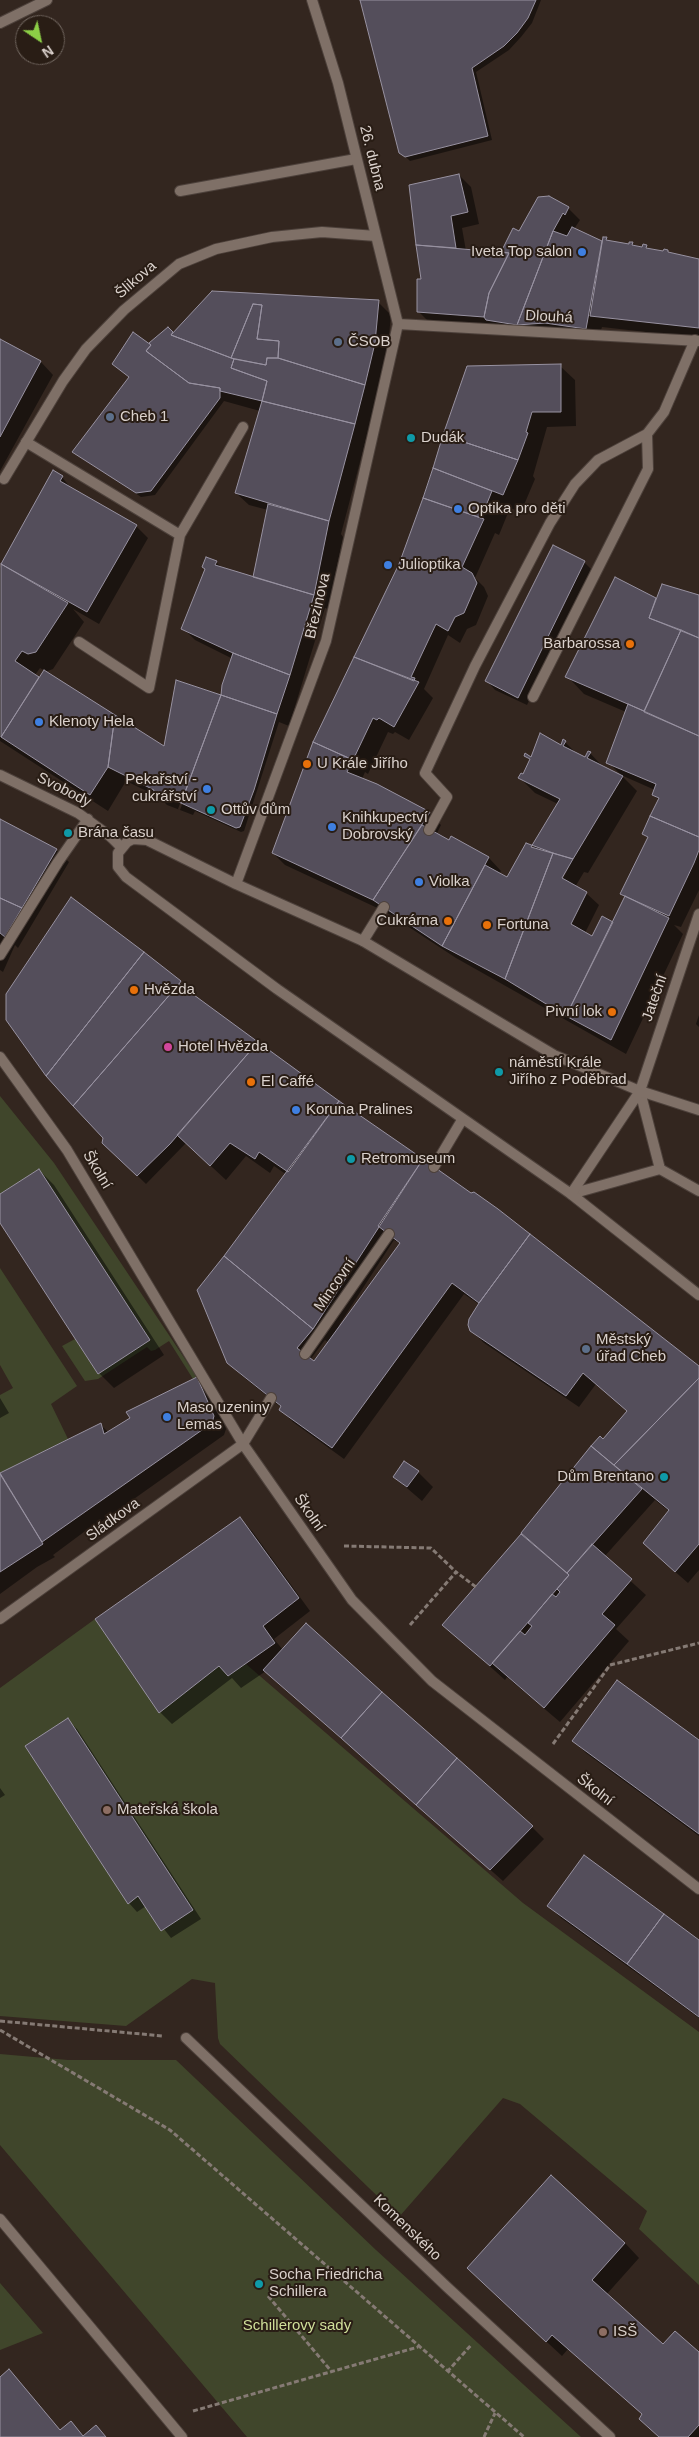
<!DOCTYPE html>
<html>
<head>
<meta charset="utf-8">
<style>
	body { margin:0 }
	#map { position:relative; width:699px; height:2437px; overflow:hidden; background:#33261f; font-family:Arial,sans-serif }
	canvas { display:block }
	.north { position:absolute; left:15px; top:15px; width:50px; height:50px; box-sizing:border-box; background:#291d15; border:1px solid #70655e; border-radius:50%; rotate:146deg; font-size:14px; font-weight:700; line-height:20px; text-align:center; color:#dad1cc }
	.north::after { content:''; display:block; margin:auto; width:18px; height:22px; background:#8cce46; clip-path:polygon(50% 0,100% 100%,50% 72%,0 100%) }
</style>
</head>
<body>
<div id="map">
<canvas width="699" height="2437"></canvas>
<div class="north">N</div>
</div>
<script>
const g = document.querySelector('canvas').getContext('2d');
g.lineJoin = 'round';
function fill(path, color) { g.fillStyle = color; g.fill(path, 'evenodd'); }
const toPath = rows => new Path2D(rows.map(r => 'M' + r).join(''));
function strokePath(path, color, width, dash) { g.strokeStyle = color; g.lineWidth = width; g.lineCap = dash ? 'butt' : 'round'; g.setLineDash(dash || []); g.stroke(path); }
function label(font, color, halo, rows, align = 'center') {
  g.font = font + ' Arial,sans-serif'; g.lineWidth = 4; g.setLineDash([]); g.textBaseline = 'middle'; g.strokeStyle = halo; g.fillStyle = color; for (const [text, x, y, turn = 0] of rows) {
    g.save(); g.translate(x, y); g.rotate((+turn || 0) * Math.PI / 180); g.textAlign = isNaN(turn) ? turn : align; if (halo) g.strokeText(text, 0, 0); g.fillText(text, 0, 0); g.restore();
  }
}
fill(toPath([
	[0,1096,54,1163,197,1377,193,1379,169,1341,155,1350,151,1351,147,1347,98,1379,85,1381,62,1346,75,1339,98,1374,150,1340,39,1169,0,1194],
	[0,1268,77,1386,51,1404,68,1439,0,1473,0,1395,13,1388,0,1365],
	[95,1619,159,1712,219,1666,228,1676,246,1664,523,1903,699,2032,699,2285,639,2229,647,2211,520,2104,503,2098,399,2217,220,2044,218,2038,215,1983,192,1979,126,2026,0,2016,0,1688],
	[0,2054,68,2060,176,2060,376,2250,581,2437,247,2437,0,2145],
	[0,2283,43,2333,0,2350]
]), '#40462b');
fill(toPath([
	[360,0,541,0,532,23,521,37,509,50,476,72,492,140,410,161,401,152],
	[459,175,471,187,479,224,462,228,466,251,507,254,504,252,520,232,568,208,580,220,574,229,603,243,606,238,609,242,630,246,632,244,643,248,646,246,650,250,664,253,667,251,671,254,699,260,699,338,602,327,598,340,558,335,530,337,502,332,436,329,418,311,423,280,410,186],
	[212,292,379,303,391,315,387,356,377,398,382,404,373,441,366,439,341,534,343,537,328,609,325,608,289,726,279,722,244,831,241,832,195,811,193,815,167,805,159,797,126,781,108,811,0,741,0,568,54,472,62,477,73,491,136,526,148,538,99,624,73,609,84,622,53,669,45,672,165,748,177,681,222,698,223,685,233,659,195,640,183,628,206,570,203,567,207,558,216,562,223,569,258,580,255,576,268,510,249,505,236,493,260,411,224,401,155,495,141,497,74,452,131,377,113,363,133,334,153,348,150,343,168,329,173,334],
	[40,668,45,671,40,678,35,675],
	[217,701,220,701,180,810,178,809],
	[0,341,41,362,53,375,0,471],
	[560,366,575,380,576,426,547,427,533,476,535,479,521,512,510,508,499,535,495,533,475,578,484,587,488,596,476,625,467,629,460,643,448,635,424,689,433,698,409,740,395,732,393,734,388,732,368,774,365,772,362,779,429,813,441,825,436,835,449,842,452,838,489,858,501,871,499,874,508,878,533,847,558,804,535,793,520,778,523,776,531,761,525,756,532,758,562,747,565,742,578,755,586,758,590,753,604,768,621,775,608,762,626,712,584,694,567,676,615,579,657,601,699,596,699,890,681,927,674,925,683,934,626,1054,456,958,386,912,285,865,273,853,400,565,467,367],
	[621,775,655,790,653,794,660,801,644,833,648,838,621,894,626,898,613,923,593,938,585,933,599,905,586,893,575,887,584,872,588,873,637,791],
	[566,867,569,867,560,884],
	[584,562,593,571,527,705,495,690,487,681],
	[0,821,56,850,69,862,18,948,15,945,3,972,0,970],
	[69,899,143,953,182,987,699,1368,699,1570,688,1583,656,1555,670,1512,655,1500,604,1557,646,1595,616,1629,629,1641,560,1722,507,1677,505,1680,444,1625,523,1534,600,1437,603,1440,628,1411,596,1384,579,1407,484,1343,471,1330,480,1305,464,1294,344,1459,293,1422,281,1410,282,1408,241,1375,228,1362,287,1175,274,1166,270,1173,246,1156,226,1180,186,1143,146,1184,104,1143,105,1138,7,994],
	[394,1240,401,1244,341,1326,339,1325],
	[325,1340,329,1343,314,1363,310,1360],
	[699,1015,699,1027,696,1024],
	[39,1170,54,1185,164,1355,114,1388,99,1373,0,1221,0,1195],
	[196,1379,209,1391,226,1429,224,1435,93,1528,92,1526,53,1555,55,1557,37,1567,0,1594,0,1473,101,1425,109,1433],
	[0,1398,9,1413,0,1418],
	[418,1472,433,1487,422,1501,394,1477],
	[240,1519,252,1531,310,1611,274,1639,283,1650,532,1827,544,1839,503,1881,266,1671,241,1688,232,1678,172,1724,160,1712],
	[68,1720,77,1729,201,1919,171,1938,146,1906,137,1912,129,1903],
	[574,1741,699,1742,699,1836,586,1753],
	[0,1788,5,1795,0,1798],
	[549,1906,699,1941,699,2018,561,1918],
	[625,2243,639,2258,606,2295,663,2346,699,2353,699,2437,659,2437,640,2419,643,2415,568,2349,562,2356,483,2283]
]), '#0007');
const building = toPath([
	[360,0,536,0,528,18,517,33,504,46,472,68,488,136,405,157,399,153,360,0],
	[459,174,468,212,451,216,456,248,416,245,409,185,459,174],
	[549,196,569,207,565,215,563,213,553,231,517,325,486,320,484,317,489,293,509,253,503,252,503,248,513,228,519,231,538,197,549,196],
	[572,227,602,241,586,329,545,323,517,325,553,231,567,236,572,227],
	[603,237,607,237,606,240,629,244,629,242,633,242,632,245,642,247,643,244,647,245,646,248,663,251,664,249,668,250,668,252,699,259,699,328,590,316,603,237],
	[416,245,509,253,489,293,484,317,417,312,417,279,421,279,416,245],
	[212,291,379,300,375,343,365,385,278,358,279,341,257,339,262,305,253,304,231,358,171,335,212,291],
	[253,304,262,305,257,339,279,341,278,358,267,358,266,365,231,358,253,304],
	[168,327,173,332,171,335,234,359,231,368,267,381,262,401,220,391,220,388,189,383,146,351,151,345,149,343,168,327],
	[133,332,151,345,146,351,189,383,220,388,220,398,151,491,136,493,72,452,129,377,112,364,133,332],
	[0,339,41,361,0,437,0,339],
	[267,358,278,358,365,385,355,424,262,401,267,381,231,368,234,359,266,365,267,358],
	[561,364,561,412,532,412,526,432,528,433,518,460,443,435,467,366,561,364],
	[262,401,355,424,329,521,235,493,262,401],
	[443,435,518,460,503,495,433,468,443,435],
	[433,468,492,491,481,518,423,498,433,468],
	[53,470,63,476,60,481,137,525,87,612,1,564,53,470],
	[423,498,484,519,462,567,472,573,477,583,464,613,455,617,448,631,436,624,411,677,415,678,414,681,354,657,399,564,423,498],
	[268,504,329,521,314,595,253,577,268,504],
	[553,545,585,561,518,698,485,681,553,545],
	[206,557,217,561,215,565,314,595,290,675,233,653,181,629,205,569,202,567,206,557],
	[1,564,68,603,36,652,28,654,22,651,15,661,39,677,1,737,1,564],
	[615,577,656,598,649,618,681,630,644,711,565,677,615,577],
	[662,584,699,595,699,638,649,618,662,584],
	[681,630,699,638,699,736,644,712,681,630],
	[233,653,290,675,277,714,221,695,222,685,233,653],
	[354,657,419,682,394,727,379,718,377,720,373,718,353,760,313,742,354,657],
	[44,670,115,715,108,767,90,795,1,737,44,670],
	[176,680,221,695,181,803,153,793,154,790,108,767,115,715,164,746,176,680],
	[221,695,277,714,254,790,240,827,236,828,181,803,221,695],
	[628,704,699,736,699,837,650,816,659,798,652,795,656,784,606,763,628,704],
	[540,733,561,745,563,739,566,741,563,746,585,757,588,751,591,752,587,758,623,776,573,859,531,847,560,799,518,778,521,773,523,774,530,759,524,756,525,753,531,757,540,733],
	[313,742,353,760,347,772,377,784,430,812,373,900,272,853,313,742],
	[650,816,699,837,699,850,694,863,669,916,620,894,648,837,642,834,650,816],
	[0,819,57,849,22,908,0,898,0,819],
	[422,825,449,840,451,836,489,857,442,946,373,900,422,825],
	[526,843,553,853,505,979,442,946,485,865,507,877,526,843],
	[553,853,573,859,562,878,587,892,571,924,592,936,602,916,613,922,566,1016,505,979,553,853],
	[625,896,669,918,611,1040,566,1016,625,896],
	[71,897,144,952,46,1076,6,1020,6,994,71,897],
	[0,898,22,908,5,937,0,933,0,898],
	[144,952,181,981,179,984,73,1106,46,1076,144,952],
	[179,984,258,1042,170,1144,137,1176,102,1143,103,1138,73,1106,179,984],
	[258,1042,339,1101,288,1172,259,1152,255,1159,230,1143,210,1166,177,1135,258,1042],
	[339,1101,423,1159,313,1329,224,1256,339,1101],
	[423,1159,471,1193,474,1192,498,1209,530,1234,479,1303,452,1283,332,1448,279,1410,281,1406,227,1363,197,1290,224,1256,313,1329,297,1348,314,1361,400,1243,378,1226,423,1159],
	[39,1169,150,1340,98,1374,0,1223,0,1194,39,1169],
	[530,1234,699,1366,699,1378,614,1465,591,1446,600,1436,603,1439,627,1411,583,1373,566,1396,470,1331,468,1325,469,1319,479,1303,530,1234],
	[197,1377,214,1416,212,1423,42,1542,0,1473,101,1423,104,1434,130,1418,126,1412,197,1377],
	[699,1378,699,1544,675,1572,643,1543,669,1510,614,1465,699,1378],
	[591,1446,642,1489,567,1573,521,1533,591,1446],
	[404,1461,419,1471,407,1487,393,1477,404,1461],
	[0,1474,43,1544,0,1572,0,1474],
	[240,1517,299,1598,263,1626,275,1643,228,1676,219,1666,159,1713,95,1619,240,1517],
	[521,1534,569,1575,490,1666,442,1625,521,1534],
	[592,1544,632,1579,602,1614,615,1625,544,1708,492,1663,520,1631,525,1635,532,1626,528,1623,552,1594,556,1597,560,1592,557,1589,569,1575,567,1573,592,1544],
	[306,1623,382,1692,341,1738,263,1670,306,1623],
	[617,1680,699,1740,699,1834,572,1741,617,1680],
	[382,1692,457,1758,416,1805,341,1738,382,1692],
	[68,1718,193,1910,161,1931,138,1896,128,1904,25,1746,68,1718],
	[457,1758,533,1826,490,1870,416,1805,457,1758],
	[584,1855,664,1914,627,1964,547,1906,584,1855],
	[664,1914,699,1940,699,2017,627,1964,664,1914],
	[551,2175,625,2243,592,2280,663,2344,675,2331,699,2352,699,2425,688,2437,659,2437,639,2419,642,2414,552,2335,546,2342,467,2268,551,2175],
	[9,2369,60,2430,71,2421,83,2436,96,2425,106,2437,0,2437,0,2377,9,2369]
]);
fill(building, '#544e5b');
strokePath(building, '#9892a1', 1);
const service = toPath([
	[180,191,356,159],
	[26,442,180,535,243,427],
	[79,642,149,688,180,535],
	[533,697,648,469,647,434],
	[429,830,447,797,425,773,475,666,550,523,575,484,598,460,647,434,664,412,695,340],
	[305,1354,389,1234],
	[186,2038,447,2287,610,2437]
]);
const pedestrian = toPath([
	[0,775,78,813,111,837],
	[363,941,384,907],
	[0,955,58,862,88,819],
	[434,1167,462,1120],
	[660,1169,699,1191],
	[571,1194,660,1169,640,1091],
	[243,1444,271,1398]
]);
const minor = toPath([
	[0,23,47,0],
	[398,324,699,341],
	[4,479,63,381,86,349,124,310,179,264,216,249,272,237,322,232,376,236],
	[111,837,121,847],
	[236,884,326,641,398,324,338,83,312,0],
	[0,1057,67,1150,243,1444,352,1600,432,1681,699,1889],
	[699,1110,640,1091,554,1055,363,941,236,884,147,840,133,839,127,842,118,853,118,867,126,877,277,989,571,1194,699,1295],
	[571,1194,640,1091,699,914],
	[0,1619,243,1444],
	[0,2219,182,2437]
]);
strokePath(service, '#4d413b', 12);
strokePath(pedestrian, '#4d413b', 12);
strokePath(minor, '#4d413b', 12);
strokePath(toPath([
	[344,1546,431,1548,456,1572],
	[410,1625,456,1572,476,1587],
	[553,1744,610,1665,699,1643],
	[0,2021,163,2036],
	[0,2030,170,2130,524,2437],
	[268,2296,332,2372],
	[447,2372,472,2344],
	[193,2411,418,2347],
	[484,2437,495,2413]
]), '#857a74', 3, [5, 2.5]);
strokePath(service, '#7f7067', 10);
strokePath(pedestrian, '#7f7067', 10);
strokePath(minor, '#7f7067', 10);
for (const [x, y, r, color] of [
	[582,252,5,"#3f7fe0"],
	[338,342,5,"#5c6f8a"],
	[110,417,5,"#5c6f8a"],
	[411,438,5,"#0f9aa8"],
	[458,509,5,"#3f7fe0"],
	[388,565,5,"#3f7fe0"],
	[630,644,5,"#e8710a"],
	[39,722,5,"#3f7fe0"],
	[307,764,5,"#e8710a"],
	[207,789,5,"#3f7fe0"],
	[211,810,5,"#0f9aa8"],
	[332,827,5,"#3f7fe0"],
	[68,833,5,"#0f9aa8"],
	[419,882,5,"#3f7fe0"],
	[448,921,5,"#e8710a"],
	[487,925,5,"#e8710a"],
	[134,990,5,"#e8710a"],
	[612,1012,5,"#e8710a"],
	[168,1047,5,"#d1479c"],
	[499,1072,5,"#0f9aa8"],
	[251,1082,5,"#e8710a"],
	[296,1110,5,"#3f7fe0"],
	[351,1159,5,"#0f9aa8"],
	[586,1349,5,"#5c6f8a"],
	[167,1417,5,"#3f7fe0"],
	[664,1477,5,"#0f9aa8"],
	[107,1810,5,"#8d6e63"],
	[259,2284,5,"#0f9aa8"],
	[603,2332,5,"#8d6e63"]
]) { const dot = new Path2D(); dot.arc(x, y, r, 0, 2 * Math.PI); g.fillStyle = color; g.fill(dot); strokePath(dot, '#291d15', 2); }
label('15px', '#dad1cc', '#291d15', [
	["26. dubna",372,158,76],
	["Šlikova",136,280,-41],
	["Dlouhá",549,317,3],
	["Březinova",318,606,-77],
	["Svobody",64,790,27],
	["Jateční",655,998,-71],
	["Školní",97,1170,59],
	["Mincovní",335,1285,-55],
	["Školní",309,1513,55],
	["Sládkova",113,1520,-36],
	["Školní",595,1790,38],
	["Komenského",407,2228,44]
]);
label('15px', '#dad1cc', '#291d15', [
	["Iveta Top salon",572,252,"right"],
	["ČSOB",348,342],
	["Cheb 1",120,417],
	["Dudák",421,438],
	["Optika pro děti",468,509],
	["Julioptika",398,565],
	["Barbarossa",620,644,"right"],
	["Klenoty Hela",49,722],
	["U Krále Jiřího",317,764],
	["Pekařství -",197,780,"right"],
	["cukrářství",197,797,"right"],
	["Ottův dům",221,810],
	["Knihkupectví",342,818],
	["Dobrovský",342,835],
	["Brána času",78,833],
	["Violka",429,882],
	["Cukrárna",438,921,"right"],
	["Fortuna",497,925],
	["Hvězda",144,990],
	["Pivní lok",602,1012,"right"],
	["Hotel Hvězda",178,1047],
	["náměstí Krále",509,1063],
	["Jiřího z Poděbrad",509,1080],
	["El Caffé",261,1082],
	["Koruna Pralines",306,1110],
	["Retromuseum",361,1159],
	["Městský",596,1340],
	["úřad Cheb",596,1357],
	["Maso uzeniny",177,1408],
	["Lemas",177,1425],
	["Dům Brentano",654,1477,"right"],
	["Mateřská škola",117,1810],
	["Socha Friedricha",269,2275],
	["Schillera",269,2292],
	["ISŠ",613,2332]
], 'left');
label('15px', '#d0df9a', '#291d15', [
	["Schillerovy sady",297,2326]
]);
</script>
</body>
</html>
